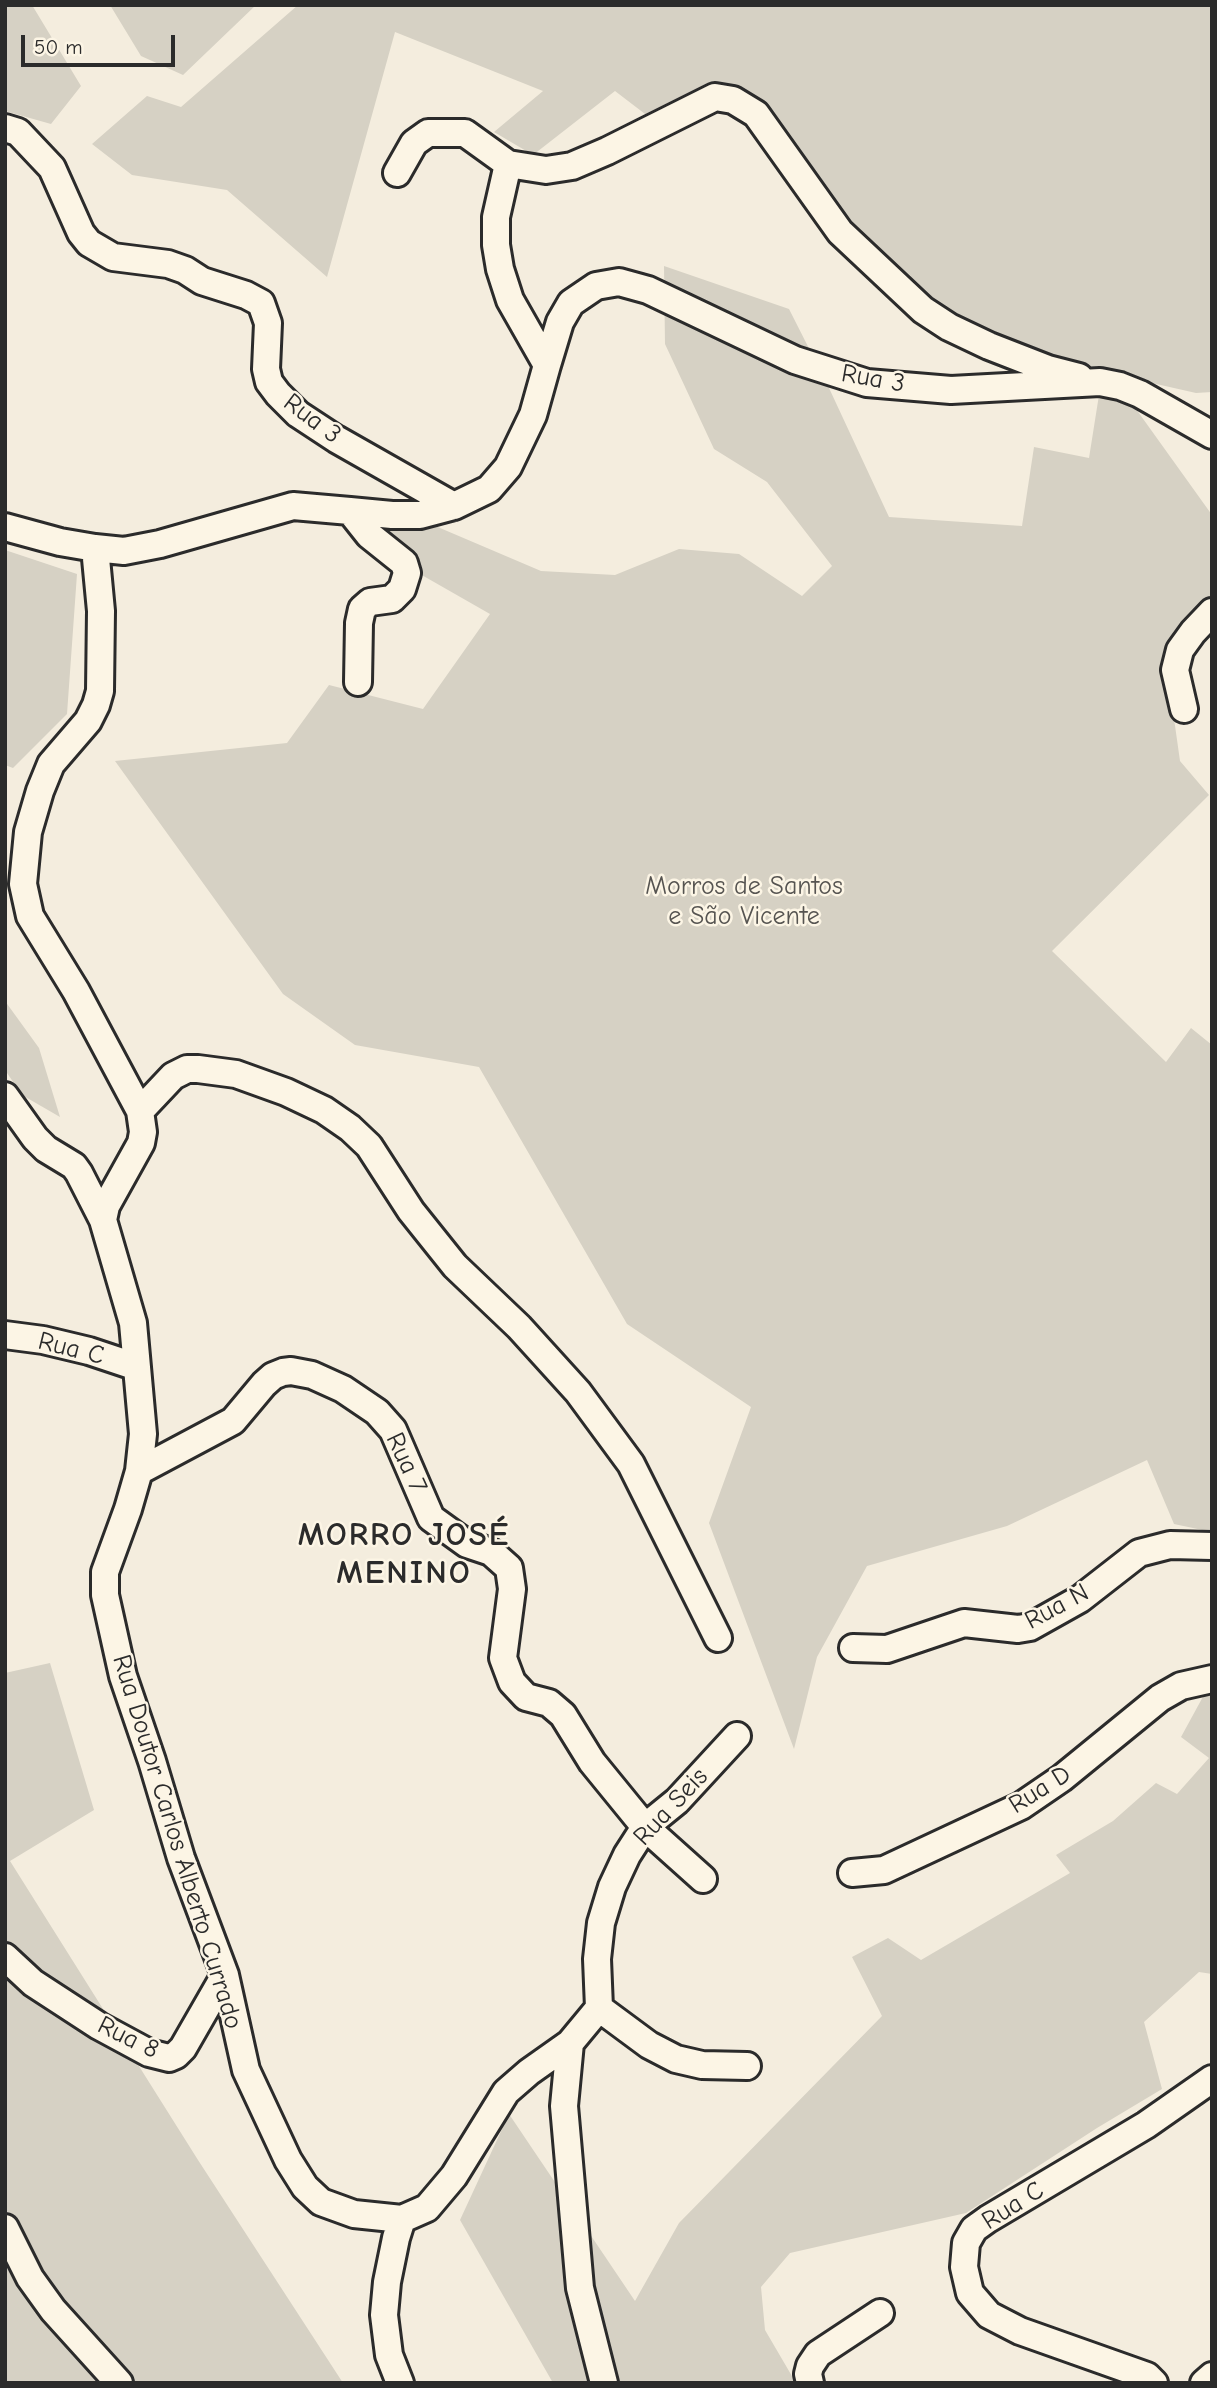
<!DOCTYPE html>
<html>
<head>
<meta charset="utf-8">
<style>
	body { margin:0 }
	#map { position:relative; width:1217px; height:2388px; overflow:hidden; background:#f4edde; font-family:"Comic Neue",sans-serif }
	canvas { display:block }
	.frame { position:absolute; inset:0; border:7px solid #2b2b2b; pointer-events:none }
	.scale { position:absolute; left:21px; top:35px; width:154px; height:32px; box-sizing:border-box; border:4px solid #2b2b2b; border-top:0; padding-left:9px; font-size:21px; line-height:24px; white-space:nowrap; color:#2b2b2b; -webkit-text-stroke:5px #fcf5e5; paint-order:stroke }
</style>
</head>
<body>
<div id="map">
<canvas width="1217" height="2388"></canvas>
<div class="frame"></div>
<div class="scale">50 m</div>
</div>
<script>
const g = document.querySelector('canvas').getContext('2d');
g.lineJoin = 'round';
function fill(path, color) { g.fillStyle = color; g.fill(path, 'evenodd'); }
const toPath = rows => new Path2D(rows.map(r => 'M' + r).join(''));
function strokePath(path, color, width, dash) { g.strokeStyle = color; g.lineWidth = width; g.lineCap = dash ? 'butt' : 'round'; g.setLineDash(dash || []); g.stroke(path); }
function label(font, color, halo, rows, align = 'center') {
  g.font = font + ' "Comic Neue",sans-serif'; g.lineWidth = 5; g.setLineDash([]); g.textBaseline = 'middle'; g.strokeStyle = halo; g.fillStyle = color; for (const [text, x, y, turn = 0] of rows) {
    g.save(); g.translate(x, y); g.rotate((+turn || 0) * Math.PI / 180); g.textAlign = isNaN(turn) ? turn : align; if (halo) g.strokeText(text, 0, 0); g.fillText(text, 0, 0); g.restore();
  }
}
fill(toPath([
	[5,5,32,5,81,86,51,124,5,111],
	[110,5,256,5,183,75,141,56],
	[298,5,1212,5,1212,392,1196,393,1055,361,950,317,848,223,764,104,739,87,723,85,649,117,615,91,533,155,494,132,543,91,395,32,327,277,227,190,132,175,92,144,147,96,181,107],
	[664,266,789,309,829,388,889,517,1022,526,1034,447,1089,458,1099,395,1131,402,1212,515,1212,602,1166,662,1180,761,1209,795,1052,951,1166,1062,1191,1028,1212,1045,1212,1532,1174,1524,1147,1460,1007,1526,867,1566,817,1657,794,1749,709,1523,751,1407,627,1324,479,1067,355,1045,283,994,115,761,287,743,329,685,423,709,490,614,420,574,383,526,433,525,541,571,615,575,679,549,739,554,802,596,832,566,767,482,714,449,665,344],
	[5,550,77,574,67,714,13,768,5,765],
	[5,1001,39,1048,60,1117,22,1095,5,1070],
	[50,1663,94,1810,10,1861,198,2160,343,2383,5,2383,5,1673],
	[1212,1692,1212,1974,1199,1972,1144,2022,1162,2089,1097,2128,966,2213,790,2253,761,2287,765,2330,796,2383,553,2383,460,2220,509,2114,635,2301,679,2223,882,2016,852,1957,888,1938,921,1960,1070,1873,1056,1855,1113,1821,1156,1783,1177,1794,1209,1758,1181,1737,1205,1693]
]), '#d6d1c4');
const minor = toPath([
	[5,128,18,132,52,168,81,233,89,243,113,257,168,264,185,270,202,281,246,295,261,303,268,323,266,369,269,382,278,394,298,414,336,439,454,506,489,489,508,467,533,415,547,365,510,300,500,269,496,245,496,217,508,164,465,133,428,133,414,143,397,173],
	[508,164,546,170,572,166,607,151,715,97,733,100,756,114,840,232,923,310,949,327,989,346,1048,369,1079,377],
	[547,365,560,322,571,303,596,286,619,282,648,290,795,360,867,383,951,390,1100,382,1120,386,1140,394,1212,435],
	[350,511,392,515,420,515,454,506],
	[5,527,60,542,95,548,101,611,100,691,96,705,88,721,51,764,40,791,28,832,23,884,30,916,76,991,140,1111,143,1132,141,1143,106,1206,103,1220],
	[95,548,124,551,160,544,293,506,350,511,369,535,404,563,407,573,402,589,392,599,370,602,362,609,359,623,358,682],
	[1184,709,1175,670,1180,650,1193,632,1212,612],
	[5,1096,35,1138,46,1149,74,1166,79,1173,103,1220,133,1323,143,1434,139,1471,128,1509,105,1572,105,1595,123,1676,152,1761,181,1858,225,1975,246,2070,288,2160,305,2187,321,2202,354,2214,402,2219,396,2238,387,2282,384,2315,389,2355,400,2383],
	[140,1111,173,1076,187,1069,198,1069,236,1074,286,1092,324,1110,350,1128,369,1146,411,1211,455,1266,519,1327,578,1392,631,1464,718,1638],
	[5,1335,43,1340,89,1351,137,1367],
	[139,1471,233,1421,264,1384,273,1376,283,1372,291,1371,312,1375,343,1389,377,1412,393,1430,431,1518,467,1544,491,1552,509,1568,512,1589,503,1658,512,1682,526,1697,549,1703,563,1715,592,1762,645,1827,703,1879],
	[853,1648,887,1649,964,1623,1018,1629,1030,1627,1080,1599,1139,1553,1170,1545,1212,1546],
	[852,1873,884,1870,1021,1806,1062,1778,1160,1698,1181,1686,1212,1679],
	[5,1957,33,1983,99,2026,149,2053,169,2058,176,2055,183,2048,225,1975],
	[599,2008,649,2045,676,2059,702,2065,747,2066],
	[570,2043,564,2106,580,2288,604,2383],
	[402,2219,427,2208,454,2176,506,2092,529,2072,570,2043,599,2008,597,1959,601,1923,612,1887,627,1855,645,1827,677,1801,737,1736],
	[5,2228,30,2278,53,2310,119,2383],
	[810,2383,808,2374,810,2366,818,2354,880,2313],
	[1154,2383,1147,2376,1020,2331,989,2315,970,2293,964,2267,966,2243,974,2229,988,2219,1146,2125,1212,2079],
	[1204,2383,1212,2376]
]);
strokePath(minor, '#2b2b2b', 32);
strokePath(minor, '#fcf5e5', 26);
label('26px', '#2b2b2b', '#fcf5e5', [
	["Rua 3",873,379,10],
	["Rua 3",312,419,37],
	["Rua C",71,1349,14],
	["Rua 7",406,1463,65],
	["Rua N",1057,1607,-28],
	["Rua D",1040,1790,-32],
	["Rua Seis",671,1807,-47],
	["Rua Doutor Carlos Alberto Currado",177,1842,73],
	["Rua 8",128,2038,26],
	["Rua C",1013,2206,-32]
]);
label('26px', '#565451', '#fcf5e5', [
	["Morros de Santos",744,887],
	["e São Vicente",744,917]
]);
g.letterSpacing = '2px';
label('bold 33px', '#2b2b2b', '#fcf5e5', [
	["MORRO JOSÉ",404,1536],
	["MENINO",404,1574]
]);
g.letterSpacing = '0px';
</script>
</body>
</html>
